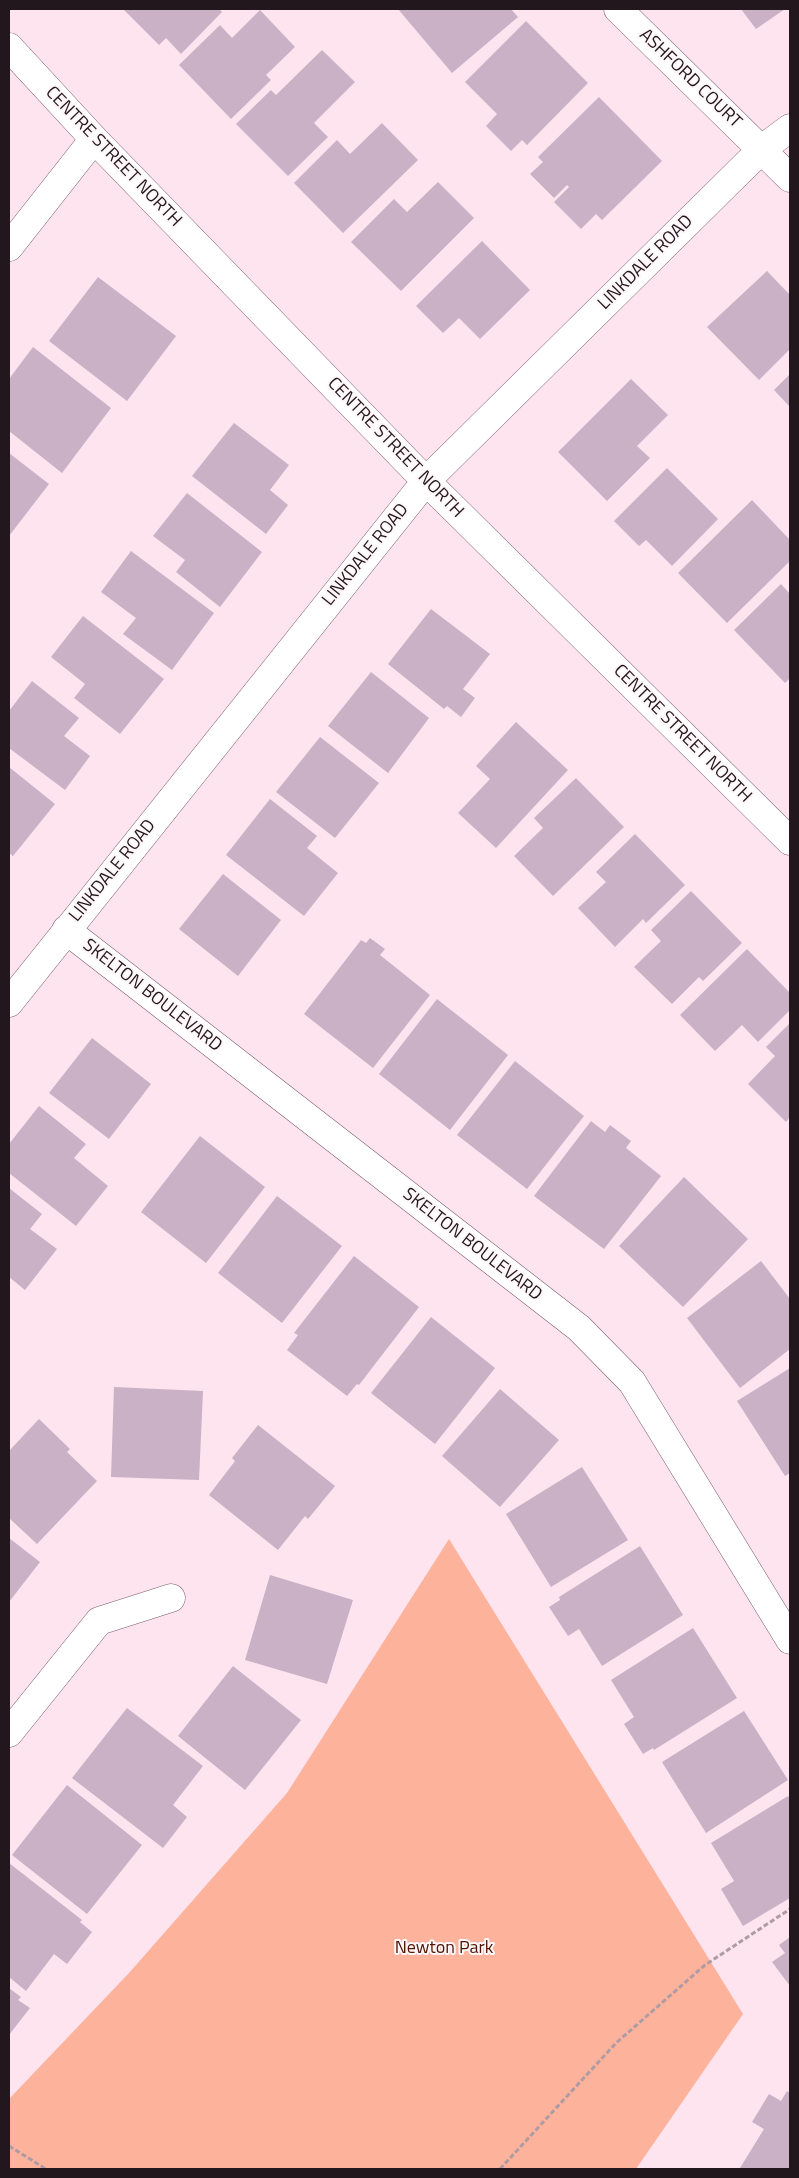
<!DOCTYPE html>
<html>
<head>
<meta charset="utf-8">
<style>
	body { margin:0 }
	#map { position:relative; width:799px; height:2178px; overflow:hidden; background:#fee4ee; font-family:"Titillium Web",sans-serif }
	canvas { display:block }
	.frame { position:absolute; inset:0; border:10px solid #22171c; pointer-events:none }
</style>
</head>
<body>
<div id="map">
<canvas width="799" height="2178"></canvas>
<div class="frame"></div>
</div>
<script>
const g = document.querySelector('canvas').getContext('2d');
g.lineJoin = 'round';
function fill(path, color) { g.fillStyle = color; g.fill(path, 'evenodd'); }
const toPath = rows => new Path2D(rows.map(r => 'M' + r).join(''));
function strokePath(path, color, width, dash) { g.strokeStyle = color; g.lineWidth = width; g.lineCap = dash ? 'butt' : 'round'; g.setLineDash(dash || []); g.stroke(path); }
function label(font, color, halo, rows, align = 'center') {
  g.font = font + ' "Titillium Web",sans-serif'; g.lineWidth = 4; g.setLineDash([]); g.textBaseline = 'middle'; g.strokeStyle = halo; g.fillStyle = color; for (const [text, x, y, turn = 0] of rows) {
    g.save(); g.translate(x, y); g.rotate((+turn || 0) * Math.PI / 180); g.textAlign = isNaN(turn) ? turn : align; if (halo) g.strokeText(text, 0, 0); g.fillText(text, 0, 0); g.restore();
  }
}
fill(toPath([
	[449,1539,743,2014,636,2169,9,2169,9,2099,129,1973,287,1793]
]), '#fdb29c');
fill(toPath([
	[123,9,219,9,222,12,181,54,166,38,159,45],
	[398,9,511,9,518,17,452,73],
	[741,9,785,9,756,29],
	[260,10,295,47,266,75,271,80,231,119,179,65,220,25,232,38],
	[526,21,588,83,527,145,522,140,511,151,486,126,497,114,465,82],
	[322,50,355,82,314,123,328,137,288,176,236,124,271,90,276,95],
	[599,97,662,161,602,220,596,214,581,229,554,202,569,187,567,185,554,198,530,174,543,162,538,157],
	[382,123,418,160,343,233,294,183,337,140,350,154],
	[438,182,474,218,401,291,351,242,394,199,407,212],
	[482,241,530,290,480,339,459,318,443,333,416,306],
	[767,271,790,295,790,349,759,380,707,327],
	[98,277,176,336,127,401,49,341],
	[33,347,111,408,62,473,9,431,9,379],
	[790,374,790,407,774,390],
	[631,379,668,415,637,446,650,458,607,501,558,452],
	[234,423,289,465,270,490,288,505,266,534,192,476],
	[9,453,49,484,9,536],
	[667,468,718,519,672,566,646,540,639,546,614,521],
	[187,493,262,552,220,607,176,572,185,560,153,536],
	[752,500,790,540,790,561,727,623,678,573],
	[131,551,214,613,172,670,123,634,136,618,101,592],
	[781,584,790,594,790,678,785,683,734,630],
	[431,609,490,654,463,689,475,698,461,717,447,706,444,709,388,664],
	[83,616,164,679,120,734,74,698,85,684,51,657],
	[371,672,429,718,388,773,328,726],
	[32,681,79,718,64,736,90,756,65,790,9,748,9,711],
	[516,722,568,770,496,848,458,813,490,779,476,766],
	[320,737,379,783,335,838,276,792],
	[9,767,55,804,13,856,9,853],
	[576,778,624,827,553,896,514,856,543,828,534,818],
	[270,799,317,836,307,848,338,873,304,916,226,855],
	[635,834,685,885,646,923,643,919,615,947,578,908,606,882,596,872],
	[223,874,281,920,238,976,179,929],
	[691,891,742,943,703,981,699,977,672,1004,634,967,661,941,651,930],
	[370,938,385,949,380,955,430,995,373,1068,304,1014,361,940,366,943],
	[747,949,790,993,790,1010,758,1042,742,1025,715,1051,680,1015],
	[437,999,508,1055,450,1130,379,1074],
	[790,1023,790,1117,786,1122,748,1084,775,1056,766,1047],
	[92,1038,151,1084,109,1139,49,1093],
	[515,1061,584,1116,527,1189,457,1135],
	[39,1106,86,1144,74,1158,108,1186,76,1226,9,1173,9,1144],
	[591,1121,605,1132,610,1125,631,1141,626,1148,661,1176,604,1249,534,1196],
	[200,1136,265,1187,206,1263,141,1212],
	[684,1177,748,1239,683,1307,619,1246],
	[9,1188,42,1214,30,1229,57,1249,25,1290,9,1277],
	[277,1196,342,1246,282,1323,218,1273],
	[354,1256,419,1307,359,1385,357,1384,347,1396,287,1350,298,1335,294,1333],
	[761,1261,790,1299,790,1349,740,1388,687,1318],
	[431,1317,495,1368,435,1444,371,1393],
	[790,1368,790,1473,785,1476,737,1401],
	[114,1387,203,1391,199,1480,111,1477],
	[500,1389,559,1440,500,1507,442,1456],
	[39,1419,70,1449,67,1452,97,1481,37,1544,9,1518,9,1451],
	[258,1425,335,1486,308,1519,305,1516,278,1550,209,1495,235,1461,232,1458],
	[582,1467,628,1540,551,1587,506,1514],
	[9,1538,40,1562,9,1602],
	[640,1546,683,1615,602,1666,579,1629,568,1636,549,1607,560,1600,559,1597],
	[270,1575,353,1600,327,1684,245,1660],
	[693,1628,737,1698,654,1750,653,1748,643,1754,624,1724,634,1717,611,1680],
	[233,1666,301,1720,245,1790,178,1736],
	[127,1708,203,1766,173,1805,187,1817,163,1848,72,1778],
	[744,1711,788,1780,706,1833,662,1762],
	[67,1785,142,1845,87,1914,12,1855],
	[788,1796,790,1799,790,1898,743,1926,721,1889,734,1881,711,1843],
	[9,1863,82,1920,80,1922,92,1932,67,1964,54,1954,26,1991,9,1977],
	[790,1937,790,1986,772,1962,785,1953,779,1945],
	[9,1988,21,1997,18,2000,30,2008,9,2035],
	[787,2091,790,2093,790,2169,742,2169,740,2168,764,2129,752,2122,769,2094,781,2101]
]), '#cab1c6');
const minor = toPath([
	[618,9,790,178],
	[9,47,94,139,426,481,790,841],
	[9,247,94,139],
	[66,930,579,1328,632,1382,790,1640],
	[9,1003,426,481,762,149,790,128],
	[9,1733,99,1621,171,1598]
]);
strokePath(minor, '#7b5f6a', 29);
strokePath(toPath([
	[9,2146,46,2169],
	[500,2169,616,2043,705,1965,790,1909]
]), '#af9ba3', 3, [5, 2.5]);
strokePath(minor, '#fff', 28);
label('18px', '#22171c', '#fef7fa', [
	["ASHFORD COURT",690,79,44],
	["CENTRE STREET NORTH",113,157,46],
	["LINKDALE ROAD",646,263,-45],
	["CENTRE STREET NORTH",395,448,46],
	["LINKDALE ROAD",366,555,-51],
	["CENTRE STREET NORTH",682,734,45],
	["LINKDALE ROAD",113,871,-51],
	["SKELTON BOULEVARD",152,996,38],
	["SKELTON BOULEVARD",472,1245,38]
]);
label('18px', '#511503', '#fef7fa', [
	["Newton Park",444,1949]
]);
</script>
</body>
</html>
